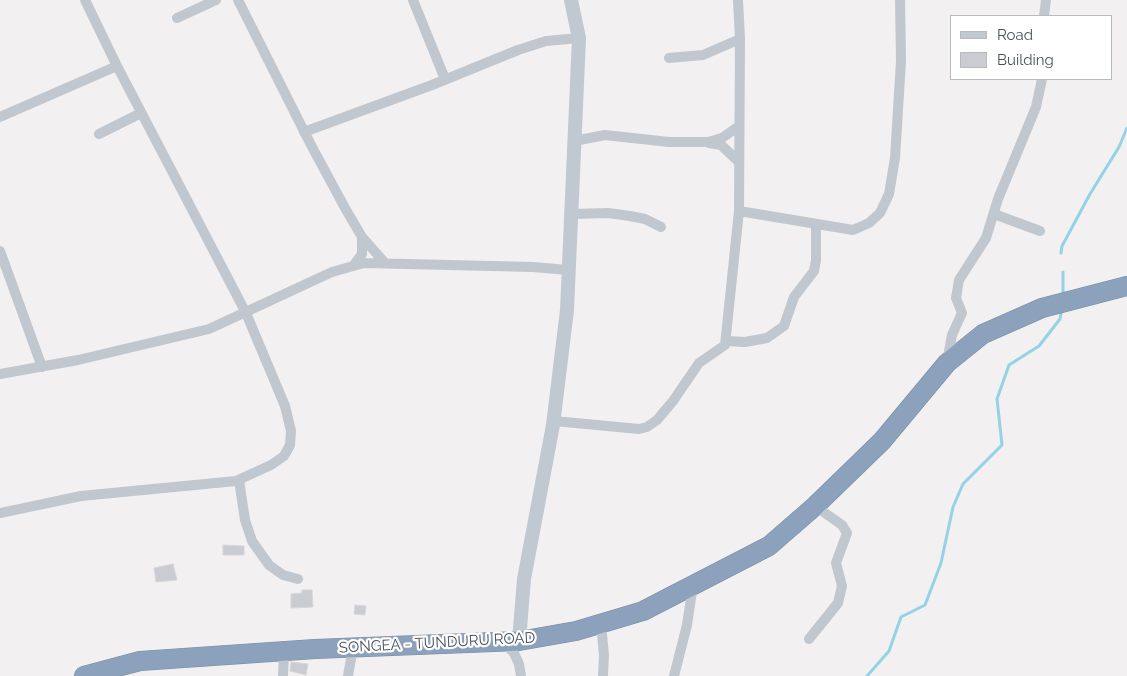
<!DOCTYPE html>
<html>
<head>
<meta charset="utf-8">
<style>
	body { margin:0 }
	#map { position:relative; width:1127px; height:676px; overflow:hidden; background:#f2f0f0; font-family:Raleway,sans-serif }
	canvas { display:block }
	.legend { position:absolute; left:950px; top:15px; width:162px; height:65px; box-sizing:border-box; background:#fff; border:1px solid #b7babe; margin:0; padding:6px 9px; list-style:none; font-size:15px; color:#4a535c }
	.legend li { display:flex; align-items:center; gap:10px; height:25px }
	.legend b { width:25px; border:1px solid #b7babe }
</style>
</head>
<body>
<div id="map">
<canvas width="1127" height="676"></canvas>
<ul class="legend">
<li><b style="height:6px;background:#c0c8d2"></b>Road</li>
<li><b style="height:14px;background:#cbccd2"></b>Building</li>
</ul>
</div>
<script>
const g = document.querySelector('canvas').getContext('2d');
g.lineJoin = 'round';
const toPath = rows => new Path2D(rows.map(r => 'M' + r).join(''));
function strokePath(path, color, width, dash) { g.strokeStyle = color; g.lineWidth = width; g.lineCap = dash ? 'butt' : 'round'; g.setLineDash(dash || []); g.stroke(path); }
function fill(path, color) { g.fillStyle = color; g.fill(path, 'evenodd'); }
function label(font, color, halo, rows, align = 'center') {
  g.font = font + ' Raleway,sans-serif'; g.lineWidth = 4.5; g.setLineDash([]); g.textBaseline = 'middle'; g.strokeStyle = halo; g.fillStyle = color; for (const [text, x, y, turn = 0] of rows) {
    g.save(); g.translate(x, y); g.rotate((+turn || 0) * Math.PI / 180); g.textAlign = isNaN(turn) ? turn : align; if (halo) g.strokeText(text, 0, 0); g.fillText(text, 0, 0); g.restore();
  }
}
strokePath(toPath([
	[1061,253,1062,246,1090,194,1119,147,1127,128],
	[1063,272,1063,295],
	[867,676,889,651,901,617,925,605,941,563,953,507,963,484,1002,445,997,399,1009,365,1039,346,1060,319,1062,308]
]), '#94d2e5', 3);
const building = toPath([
	[223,545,244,546,244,555,223,555,223,545],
	[173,564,177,580,156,582,154,568,173,564],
	[302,590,312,590,313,607,291,608,291,594,302,593,302,590],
	[355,605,366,606,365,615,354,614,355,605],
	[291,662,308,664,306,675,290,671,291,662]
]);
fill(building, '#cbccd2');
strokePath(building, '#d5d6db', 1);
const highway = toPath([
	[84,676,140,661,315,649,519,641,576,631,643,611,769,546,815,506,882,441,947,363,983,334,1042,308,1127,286]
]);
strokePath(highway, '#778ca6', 20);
strokePath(toPath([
	[238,0,311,145,345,208,362,237,385,263],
	[413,0,445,79],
	[1044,16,1046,0],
	[177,18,216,0],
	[669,58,703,55,740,39],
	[0,117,117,66],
	[304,132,432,85,518,50,546,41,579,38],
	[99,134,141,113],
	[574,141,605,135,669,142,708,142,722,138,739,126],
	[709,143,721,145,739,162],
	[739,211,853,230,869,223,880,213,889,194,895,158,901,61,900,0],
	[572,214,608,213,630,216,645,219,661,227],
	[994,214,1040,231],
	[0,251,42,367],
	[354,265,362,254,362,237],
	[726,341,745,342,767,338,784,326,794,297,814,271,816,260,816,224],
	[947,362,952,335,962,313,956,298,959,280,986,238,998,199,1036,107,1042,79],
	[0,374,78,360,209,329,332,272,364,263,533,267,568,270],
	[554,421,639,429,647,427,657,420,673,401,699,363,725,345,739,211,740,39,738,0],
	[239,480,245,520,252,541,269,565,283,575,298,579],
	[0,513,81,496,236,481,271,465,284,456,290,445,291,431,285,406,246,313,117,66,85,0],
	[601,624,604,655,603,676],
	[809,639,838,603,842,586,836,563,847,533,842,525,815,506],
	[503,642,514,653,519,664,521,676],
	[283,676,284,652],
	[348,676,353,648],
	[674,676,687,625,693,585]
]), '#c0c7ce', 10);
strokePath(toPath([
	[519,641,524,579,553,425,567,310,579,38,571,0]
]), '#c0c8d2', 14);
strokePath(highway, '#8ca1bb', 19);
label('15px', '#4a535c', '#fff', [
	["SONGEA - TUNDURU ROAD",437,643,-3]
]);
</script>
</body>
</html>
